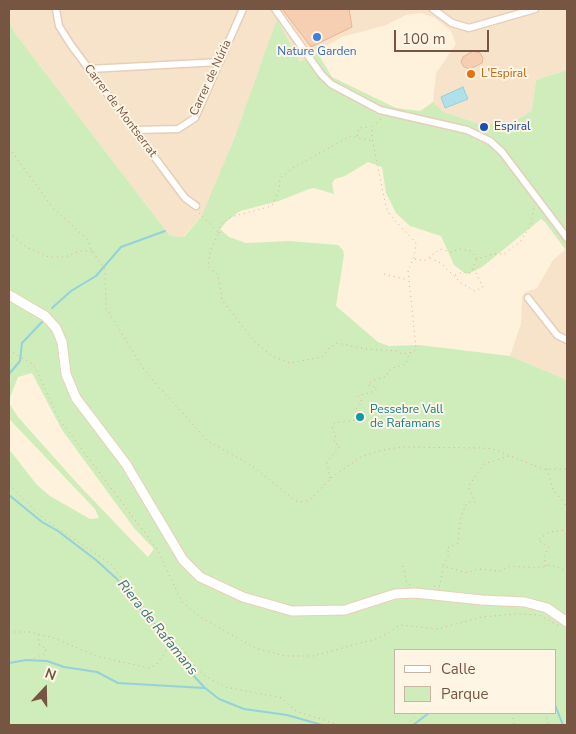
<!DOCTYPE html>
<html>
<head>
<meta charset="utf-8">
<style>
	body { margin:0 }
	#map { position:relative; width:576px; height:734px; overflow:hidden; background:#fef2dc; font-family:"Nunito Sans",sans-serif }
	canvas { display:block }
	.frame { position:absolute; inset:0; border:10px solid #765643; pointer-events:none }
	.legend { position:absolute; left:394px; top:649px; width:162px; height:65px; box-sizing:border-box; background:#fff5e5; border:1px solid #c8b5a4; margin:0; padding:6px 9px; list-style:none; font-size:15px; color:#765643 }
	.legend li { display:flex; align-items:center; gap:10px; height:25px }
	.legend b { width:25px; border:1px solid #c8b5a4 }
	.north { position:absolute; left:20px; top:664px; width:50px; height:50px; -webkit-text-stroke:4px #fff5e5; paint-order:stroke; rotate:21deg; font-size:14px; font-weight:700; line-height:20px; text-align:center; color:#765643 }
	.north::after { content:''; display:block; margin:auto; width:18px; height:22px; background:#765643; clip-path:polygon(50% 0,100% 100%,50% 72%,0 100%) }
	.scale { position:absolute; left:394px; top:30px; width:95px; height:22px; box-sizing:border-box; border:2px solid #765643; border-top:0; padding-left:6px; font-size:15px; line-height:18px; white-space:nowrap; color:#765643; -webkit-text-stroke:4px #fff5e5; paint-order:stroke }
</style>
</head>
<body>
<div id="map">
<canvas width="576" height="734"></canvas>
<div class="frame"></div>
<ul class="legend">
<li><b style="height:6px;background:#fff"></b>Calle</li>
<li><b style="height:14px;background:#ceedba"></b>Parque</li>
</ul>
<div class="north">N</div>
<div class="scale">100 m</div>
</div>
<script>
const g = document.querySelector('canvas').getContext('2d');
g.lineJoin = 'round';
function fill(path, color) { g.fillStyle = color; g.fill(path, 'evenodd'); }
const toPath = rows => new Path2D(rows.map(r => 'M' + r).join(''));
function strokePath(path, color, width, dash) { g.strokeStyle = color; g.lineWidth = width; g.lineCap = dash ? 'butt' : 'round'; g.setLineDash(dash || []); g.stroke(path); }
function label(font, color, halo, rows, align = 'center') {
  g.font = font + ' "Nunito Sans",sans-serif'; g.lineWidth = 4; g.setLineDash([]); g.textBaseline = 'middle'; g.strokeStyle = halo; g.fillStyle = color; for (const [text, x, y, turn = 0] of rows) {
    g.save(); g.translate(x, y); g.rotate((+turn || 0) * Math.PI / 180); g.textAlign = isNaN(turn) ? turn : align; if (halo) g.strokeText(text, 0, 0); g.fillText(text, 0, 0); g.restore();
  }
}
fill(toPath([
	[9,9,567,9,567,70,536,80,532,110,514,122,483,125,444,112,433,102,436,73,456,44,451,31,435,18,421,13,406,15,386,25,342,37,300,62,277,20,234,139,201,217,183,237,170,236,14,32,9,20],
	[567,248,567,380,510,356,521,324,522,296,525,292,537,288,553,260]
]), '#f7e3ca');
fill(toPath([
	[277,19,300,62,317,52,332,77,396,108,420,111,433,102,444,112,483,125,514,122,532,110,536,80,567,70,567,248,565,249,545,222,541,219,482,267,468,274,463,272,454,265,441,236,410,226,396,213,386,193,382,167,368,162,345,176,335,179,332,183,334,194,314,188,309,189,279,201,240,211,227,221,220,229,229,237,246,243,289,241,338,245,343,250,344,255,336,306,378,342,389,346,419,345,510,356,567,380,567,725,9,725,9,449,37,485,50,496,90,519,99,518,95,509,11,421,9,417,9,403,18,417,76,482,140,549,148,557,154,549,134,528,62,430,32,373,18,377,9,400,9,20,14,32,170,236,184,237,201,217,234,139],
	[395,650,555,650,555,713,395,713]
]), '#ceedba');
const water = toPath([
	[463,87,468,99,445,108,441,97,463,87]
]);
fill(water, '#b0e0e9');
strokePath(water, '#95d0dc', 1);
strokePath(toPath([
	[52,308,71,291,96,276,121,247,165,231],
	[9,374,20,361,22,343,42,322],
	[9,495,42,522,58,531,96,560,117,579,140,609,156,625,180,661,205,688,219,699,244,709,287,715,322,725],
	[9,663,26,660,47,661,64,667,97,672,118,683,204,688],
	[555,705,563,725],
	[413,725,429,713]
]), '#95d0dc', 2);
const building = toPath([
	[282,9,349,9,352,27,311,47,282,9],
	[473,51,480,53,483,58,482,63,470,69,464,67,461,62,463,57,473,51]
]);
fill(building, '#f6ceb2');
strokePath(building, '#eab490', 1);
const street = toPath([
	[56,9,59,26,71,45,185,198,196,206],
	[275,9,321,74,331,84,380,110,467,130,490,141,502,152,567,238],
	[433,9,452,23,469,28,535,9],
	[89,69,220,62],
	[135,130,178,129,195,118,243,9],
	[528,298,557,335,567,340]
]);
const secondary = toPath([
	[9,295,45,316,56,328,62,342,66,374,76,398,126,464,183,560,200,577,243,597,292,611,345,610,395,594,415,593,482,600,525,602,547,608,567,622]
]);
strokePath(street, '#e5cfbb', 9);
strokePath(secondary, '#ead0b8', 11);
strokePath(toPath([
	[357,136,359,128,371,127],
	[9,148,53,208,87,239,92,251,105,269,106,308,143,368,157,385,208,441,251,465,296,501,302,502,311,499,332,477,361,457,378,451,401,447,482,448,493,449,543,469,567,469],
	[199,213,219,233,210,251,208,266,218,275,222,300,254,341,272,356,290,363,317,358,322,357,329,348,337,343,366,349,397,351,402,354,414,352,416,348,408,270,414,258,416,243,390,215,386,207,372,138,372,127,382,118],
	[9,233,26,247,49,257,65,257,80,251,92,251],
	[219,233,220,225,231,217,272,206,279,190,280,178,294,167,351,136,372,141],
	[430,258,441,263,461,283,475,291,483,287,473,267,477,259],
	[415,259,424,261,440,249,451,252,460,249,471,251,477,259,493,254,504,254,520,242,531,225,534,206],
	[384,274,408,280],
	[455,275,463,272,471,273,473,268],
	[9,350,31,363,35,367,59,419,157,549,182,602,202,618,255,648,285,656,313,656,379,638,401,625,437,629,482,617,517,614,539,615,559,626],
	[547,469,553,489,567,507],
	[330,478,327,462,340,446,334,443,336,435,332,429,334,423,357,420,356,409,362,402,358,396,375,391,377,388,368,385,372,381,387,376,388,371,393,368,406,364,409,353],
	[9,485,44,519,111,564,140,603,187,654,196,668,205,676,225,687,282,698,296,711,339,725],
	[443,565,449,554,447,548,458,543,460,521,465,506,468,502,475,502,468,487,484,464,509,456],
	[403,566,407,583,410,585],
	[546,566,544,556,549,547,538,540,549,532,567,530],
	[434,586,440,586,443,566,468,573,477,569,500,571,510,566,538,568,551,565,567,571],
	[9,632,30,632,54,638,96,656,149,668,157,664,172,642],
	[34,658,45,654,46,648,40,646,37,635],
	[513,713,514,725],
	[545,713,549,725],
	[407,725,418,713]
]), '#dbb195', 1, [1, 4]);
strokePath(street, '#fff', 6);
strokePath(secondary, '#fff', 9);
for (const [x, y, r, color] of [
	[317,37,5,"#3f7fe0"],
	[471,74,5,"#e8710a"],
	[484,127,5,"#1a4fb4"],
	[360,417,5,"#0f9aa8"]
]) { const dot = new Path2D(); dot.arc(x, y, r, 0, 2 * Math.PI); g.fillStyle = color; g.fill(dot); strokePath(dot, '#fff5e5', 2); }
label('12px', '#366cbe', '#fff5e5', [
	["Nature Garden",317,52]
]);
label('12px', '#c56008', '#fff5e5', [
	["L'Espiral",481,74]
], 'left');
label('12px', '#765643', '#fff5e5', [
	["Carrer de Núria",211,78,-65],
	["Carrer de Montserrat",120,111,53]
]);
label('12px', '#164399', '#fff5e5', [
	["Espiral",494,127]
], 'left');
label('12px', '#0d838f', '#fff5e5', [
	["Pessebre Vall",370,410],
	["de Rafamans",370,424]
], 'left');
label('italic 14px', '#397784', '#fff5e5', [
	["Riera de Rafamans",157,628,51]
]);
</script>
</body>
</html>
